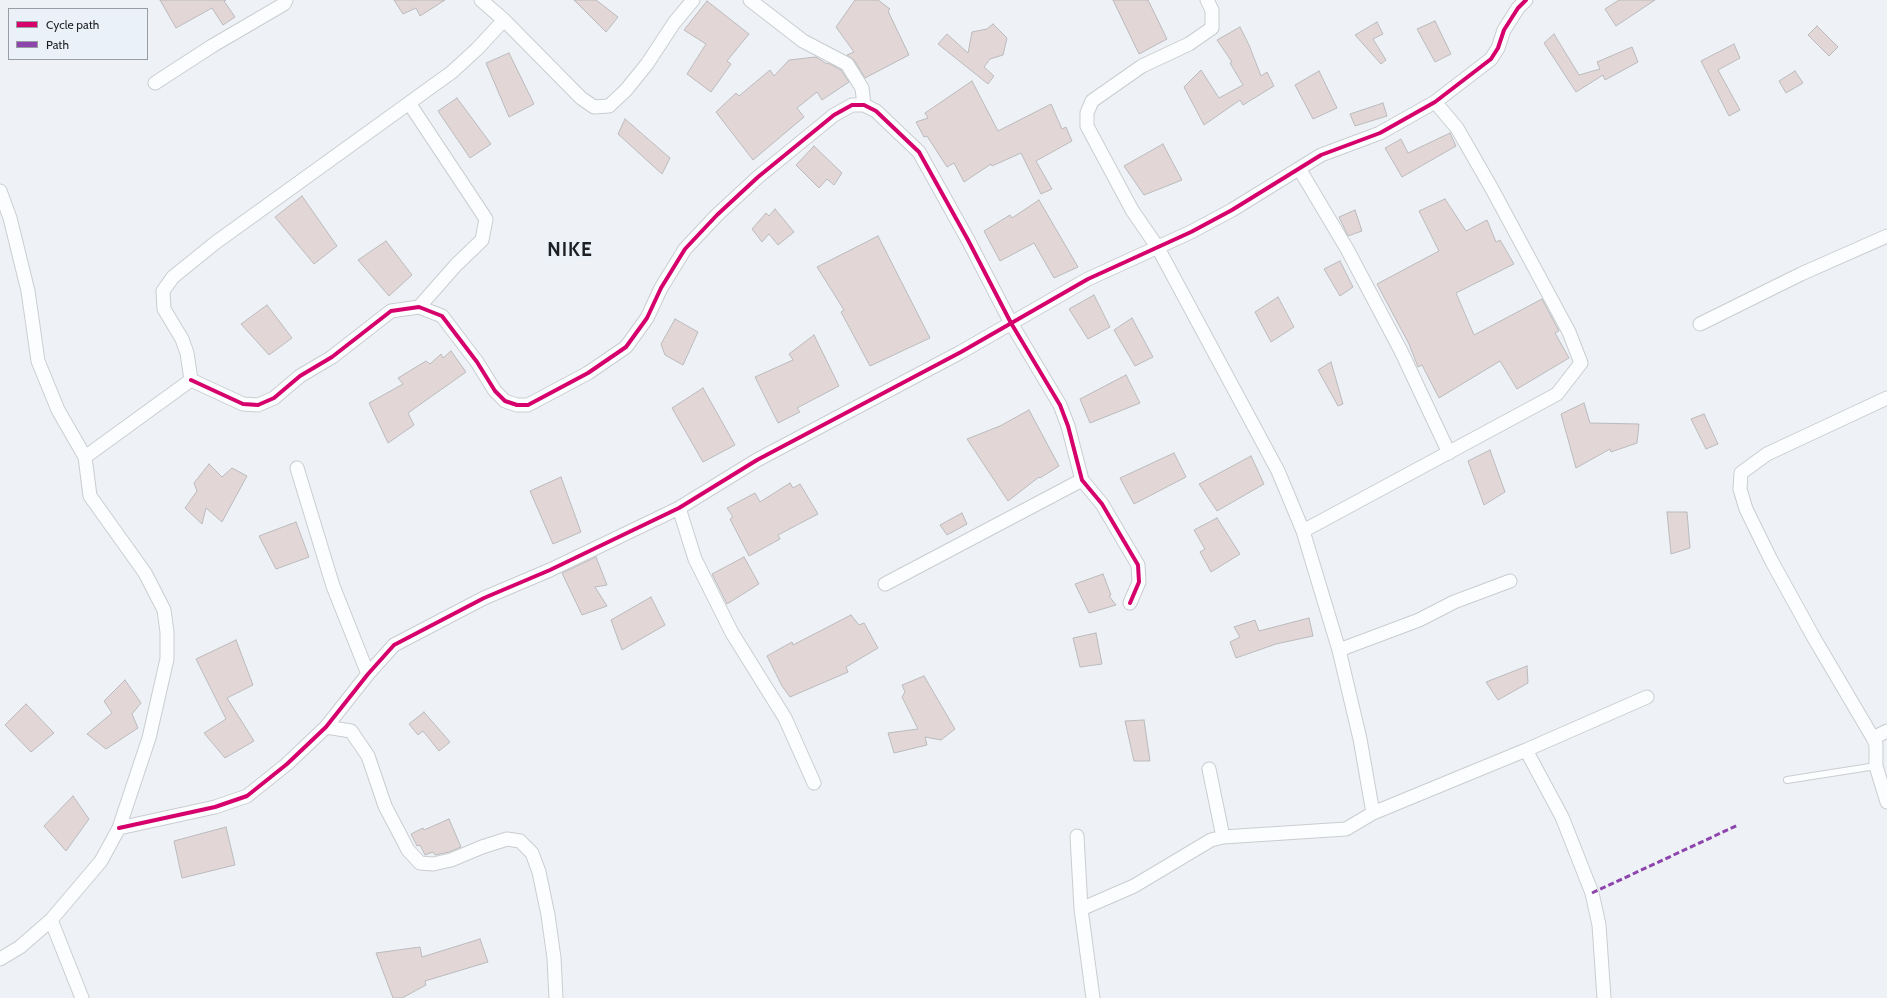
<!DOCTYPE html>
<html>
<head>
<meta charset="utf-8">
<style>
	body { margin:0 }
	#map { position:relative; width:1887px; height:998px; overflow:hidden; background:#eef2f6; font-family:Cabin,sans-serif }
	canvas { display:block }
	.legend { position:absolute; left:8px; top:8px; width:140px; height:52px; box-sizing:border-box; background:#ebf1f9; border:1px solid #999da3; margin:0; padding:5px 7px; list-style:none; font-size:12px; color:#1d1f22 }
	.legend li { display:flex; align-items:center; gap:8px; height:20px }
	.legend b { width:20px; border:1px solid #999da3 }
</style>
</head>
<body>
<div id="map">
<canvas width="1887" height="998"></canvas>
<ul class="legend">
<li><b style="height:5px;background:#d6006c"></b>Cycle path</li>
<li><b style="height:5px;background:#8e44ad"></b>Path</li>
</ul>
</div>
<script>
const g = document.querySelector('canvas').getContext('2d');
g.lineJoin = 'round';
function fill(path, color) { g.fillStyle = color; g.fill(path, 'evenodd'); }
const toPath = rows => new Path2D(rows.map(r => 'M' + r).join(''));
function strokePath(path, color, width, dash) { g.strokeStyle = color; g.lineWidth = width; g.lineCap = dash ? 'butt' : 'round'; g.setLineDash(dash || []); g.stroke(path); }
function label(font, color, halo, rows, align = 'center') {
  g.font = font + ' Cabin,sans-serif'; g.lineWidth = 3.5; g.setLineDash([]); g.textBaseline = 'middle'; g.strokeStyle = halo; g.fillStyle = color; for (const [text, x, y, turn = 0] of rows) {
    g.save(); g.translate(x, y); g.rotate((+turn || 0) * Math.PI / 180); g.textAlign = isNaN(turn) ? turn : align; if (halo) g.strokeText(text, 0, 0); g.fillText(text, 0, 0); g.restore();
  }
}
const building = toPath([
	[160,0,226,0,224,1,235,17,223,25,212,8,176,28,160,0],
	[394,0,445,0,420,16,416,8,403,14,394,0],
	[574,0,596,0,618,17,606,32,574,0],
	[855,0,878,0,890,9,888,11,909,55,865,78,854,60,847,55,854,52,836,27,855,0],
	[1113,0,1148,0,1167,39,1139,54,1113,0],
	[1619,0,1655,0,1616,26,1605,9,1619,0],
	[707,1,749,34,727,61,731,64,711,92,687,74,706,44,684,30,707,1],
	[1435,21,1451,54,1435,62,1417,29,1435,21],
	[1377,22,1383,34,1373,39,1386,60,1381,64,1355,35,1377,22],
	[993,24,1007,38,1003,55,990,59,984,67,994,76,988,84,938,44,947,34,968,53,972,32,987,29,993,24],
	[1817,26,1838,47,1829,56,1808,35,1817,26],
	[1240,27,1249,45,1261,76,1267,72,1274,86,1243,105,1240,100,1204,125,1184,87,1201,70,1219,98,1243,85,1230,63,1232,62,1217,40,1240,27],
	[1554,34,1579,75,1600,69,1597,62,1632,47,1638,62,1605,80,1603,75,1576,92,1544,43,1554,34],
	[1734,44,1740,58,1718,70,1740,110,1729,116,1701,61,1734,44],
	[509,53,534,104,509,117,486,63,509,53],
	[816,57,827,64,828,63,841,70,849,82,822,100,817,92,797,108,804,117,753,160,716,112,736,93,739,96,770,70,774,76,789,60,816,57],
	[1319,71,1337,108,1313,119,1295,85,1319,71],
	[1795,71,1803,83,1786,93,1779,81,1795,71],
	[972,81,998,131,1051,104,1062,129,1066,127,1072,141,1036,161,1052,189,1041,194,1021,153,992,166,991,164,964,182,954,163,947,167,927,136,924,137,916,122,928,118,925,113,972,81],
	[457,98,491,144,470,158,438,111,457,98],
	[1383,103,1387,116,1355,126,1350,114,1383,103],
	[625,119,670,158,662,174,618,134,625,119],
	[1450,133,1456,146,1402,177,1385,148,1401,139,1408,153,1450,133],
	[1163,144,1182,180,1144,195,1124,166,1163,144],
	[814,146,842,173,834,185,827,179,819,188,796,165,814,146],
	[302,196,337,246,314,264,275,217,302,196],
	[1445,199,1466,231,1487,220,1496,242,1500,240,1514,264,1456,293,1474,335,1542,299,1559,331,1555,333,1569,358,1517,389,1500,361,1439,398,1422,365,1418,367,1409,344,1377,284,1439,251,1419,211,1445,199],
	[1039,200,1078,267,1054,278,1034,243,1000,261,984,231,1010,215,1012,218,1039,200],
	[775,209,794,232,778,245,769,234,762,242,752,229,766,213,769,216,775,209],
	[1355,210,1362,231,1348,236,1339,217,1355,210],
	[878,236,930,338,870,366,841,312,844,310,817,267,878,236],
	[386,241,412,275,389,296,358,260,386,241],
	[1340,261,1353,287,1340,296,1324,269,1340,261],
	[1094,295,1110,327,1088,339,1069,309,1094,295],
	[1278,297,1294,327,1271,342,1255,312,1278,297],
	[267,305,292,338,269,355,241,324,267,305],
	[1132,318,1153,357,1135,366,1114,330,1132,318],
	[675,319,698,332,683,365,665,355,661,344,675,319],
	[814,335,839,386,797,408,800,412,778,423,755,377,793,360,789,354,814,335],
	[451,351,466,372,408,413,414,425,388,443,369,403,403,384,398,378,426,361,430,364,441,354,443,358,451,351],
	[1331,362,1343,404,1338,406,1318,370,1331,362],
	[1126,375,1140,403,1090,423,1080,399,1126,375],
	[703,388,735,445,703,462,672,408,703,388],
	[1584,403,1590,423,1639,424,1637,443,1611,452,1610,449,1576,468,1561,414,1584,403],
	[1029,410,1059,466,1040,478,1039,477,1008,501,967,439,1000,426,1029,410],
	[1704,414,1718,444,1706,449,1691,419,1704,414],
	[1490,450,1505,492,1484,505,1468,461,1490,450],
	[1174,453,1186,477,1134,504,1120,478,1174,453],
	[1251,456,1264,484,1217,511,1199,484,1251,456],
	[209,464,222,477,232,468,247,476,222,522,206,508,202,524,185,508,197,491,194,483,209,464],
	[561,477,581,532,553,544,530,491,561,477],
	[790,483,793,488,800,484,818,514,778,535,780,539,749,556,730,519,733,517,727,508,755,493,760,502,790,483],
	[1667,512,1687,512,1690,548,1671,554,1667,512],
	[962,513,967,524,947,535,940,525,962,513],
	[1217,518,1240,554,1211,572,1200,552,1205,549,1194,530,1217,518],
	[296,522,309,557,276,569,259,536,296,522],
	[596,557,607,585,595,587,607,606,582,615,562,573,596,557],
	[744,557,759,584,727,604,712,574,744,557],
	[1103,574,1111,595,1109,596,1116,605,1089,613,1075,584,1103,574],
	[651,597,665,625,622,650,611,620,651,597],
	[851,615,859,625,864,623,878,648,846,667,848,672,790,697,782,686,767,656,792,642,793,645,851,615],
	[1309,618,1313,636,1276,644,1236,658,1230,642,1240,637,1234,627,1255,620,1259,631,1309,618],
	[1096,633,1102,664,1080,667,1073,638,1096,633],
	[236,640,253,685,227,698,254,741,225,758,204,733,226,719,196,659,236,640],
	[1527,666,1528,683,1498,700,1486,682,1527,666],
	[924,676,955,729,941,740,925,737,927,745,894,753,888,733,918,729,902,697,905,692,902,685,924,676],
	[125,680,141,703,132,714,138,728,106,749,87,734,112,713,104,701,125,680],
	[26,704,54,733,31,752,5,725,26,704],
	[424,712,450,742,439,751,423,731,418,735,409,724,424,712],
	[1144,720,1150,761,1134,761,1125,721,1144,720],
	[73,796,89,819,66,851,44,826,73,796],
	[449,819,461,847,449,852,435,855,433,852,425,855,420,845,417,846,411,834,423,828,424,830,449,819],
	[226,827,235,865,182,878,174,841,226,827],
	[480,939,488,962,425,981,426,985,402,998,393,998,376,953,420,947,422,957,480,939]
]);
fill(building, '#e2d6d7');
strokePath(building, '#bababc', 1);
const lane = toPath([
	[1787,780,1876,766]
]);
const street = toPath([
	[481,0,504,20,581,98,594,107,609,106,626,90,647,64,674,23,693,0],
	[750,0,803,41,847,64,862,88,864,105],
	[1207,0,1212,10,1212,28,1189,44,1142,66,1092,101,1087,113,1087,126,1132,210,1158,248,1278,471,1303,531,1339,650,1360,739,1373,813],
	[155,83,212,46,284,4,286,0],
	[409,103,486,219,482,240,456,265,419,307],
	[1300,170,1347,249,1401,351,1449,453],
	[0,191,10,218,28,291,38,361,58,410,85,457,90,496,145,573,164,610,167,632,167,659,149,738,119,828,101,861,51,920,20,947,0,959],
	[1700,324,1801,274,1887,236],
	[191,380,243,404,258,405,274,398,300,376,332,357,391,311,419,307,442,316,477,362,495,391,505,401,517,405,528,405,588,373,626,347,647,318,661,288,685,249,717,215,758,177,834,115,852,105,864,105,876,111,919,152,968,240,1011,323,1060,405,1068,426,1082,480,1102,504,1138,565,1139,582,1130,603],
	[191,380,187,353,182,339,164,309,163,291,173,277,215,243,452,72,477,49,504,20],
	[1887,398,1767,454,1741,473,1740,489,1746,509,1771,560,1814,638,1873,738,1876,744,1876,766,1887,802],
	[85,457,191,380],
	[297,468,333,586,368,674],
	[679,508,695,559,732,633,785,718,814,783],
	[1303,531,1557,394,1581,363,1569,332,1492,189,1457,128,1435,102],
	[885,584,1082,480],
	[1339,650,1419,620,1454,602,1510,581],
	[326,727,351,731,368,756,385,806,408,850,420,863,433,864,451,860,482,847,507,839,520,841,532,853,539,872,548,915,554,958,556,998],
	[1873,738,1887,731],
	[1526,750,1562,817,1592,893,1599,925,1604,998],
	[1209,769,1223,837],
	[119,828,215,807,247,796,287,764,326,727,368,674,394,645,484,598,550,570,679,508,757,460,961,352,1088,279,1191,232,1232,210,1321,155,1380,133,1435,102,1491,59,1498,48,1504,30,1518,8,1526,0],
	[1077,836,1081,909,1093,998],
	[1081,909,1134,886,1211,840,1223,837,1346,829,1373,813,1526,750,1647,697],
	[51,920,82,998]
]);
strokePath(lane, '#cacdd0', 8);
strokePath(street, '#cacdd0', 15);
strokePath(lane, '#fcfdfe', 6);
strokePath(street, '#fcfdfe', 13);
strokePath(toPath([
	[1592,893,1738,825]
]), '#8e44ad', 3, [6, 3]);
strokePath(toPath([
	[191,380,243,404,258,405,274,398,300,376,332,357,391,311,419,307,442,316,477,362,495,391,505,401,517,405,528,405,588,373,626,347,647,318,661,288,685,249,717,215,758,177,834,115,852,105,864,105,876,111,919,152,968,240,1011,323,1060,405,1068,426,1082,480,1102,504,1138,565,1139,582,1130,603],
	[119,828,215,807,247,796,287,764,326,727,368,674,394,645,484,598,550,570,679,508,757,460,961,352,1088,279,1191,232,1232,210,1321,155,1380,133,1435,102,1491,59,1498,48,1504,30,1518,8,1526,0]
]), '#d6006c', 4);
g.letterSpacing = '1px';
label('bold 19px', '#1d1f22', '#ebf1f9', [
	["NIKE",570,250]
]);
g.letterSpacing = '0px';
</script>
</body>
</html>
